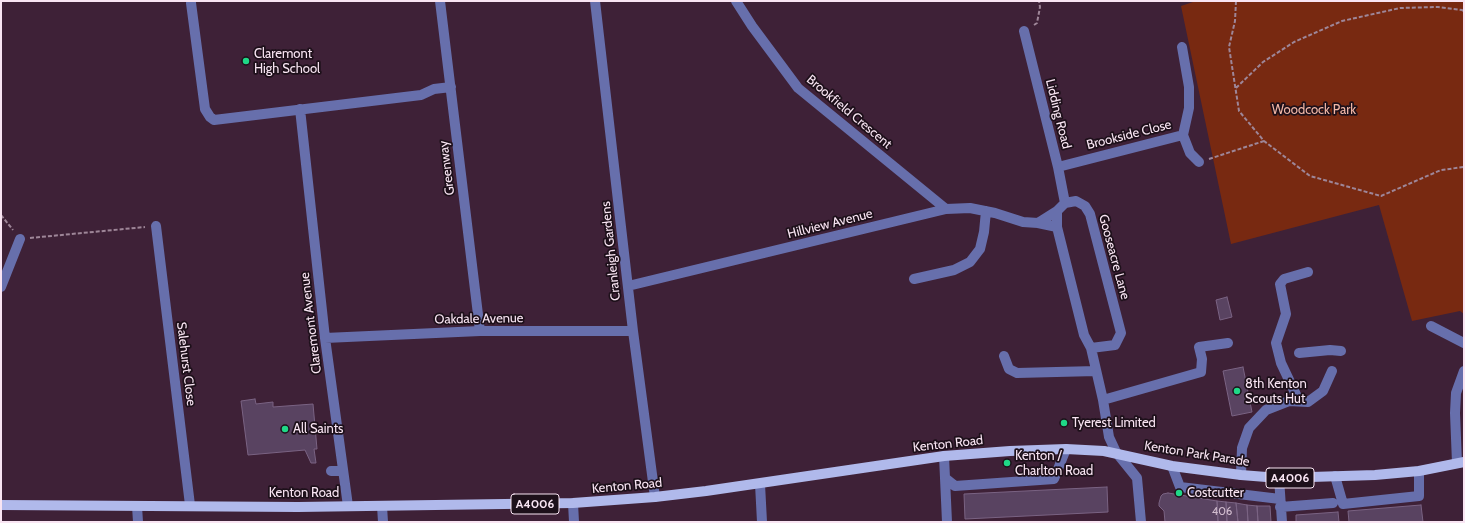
<!DOCTYPE html>
<html>
<head>
<meta charset="utf-8">
<style>
	body { margin:0 }
	#map { position:relative; width:1465px; height:523px; overflow:hidden; background:#3e2137; font-family:Cabin,sans-serif }
	canvas { display:block }
	.frame { position:absolute; inset:0; border:2px solid #f9e5f3; pointer-events:none }
</style>
</head>
<body>
<div id="map">
<canvas width="1465" height="523"></canvas>
<div class="frame"></div>
</div>
<script>
const g = document.querySelector('canvas').getContext('2d');
g.lineJoin = 'round';
function fill(path, color) { g.fillStyle = color; g.fill(path, 'evenodd'); }
const toPath = rows => new Path2D(rows.map(r => 'M' + r).join(''));
function strokePath(path, color, width, dash) { g.strokeStyle = color; g.lineWidth = width; g.lineCap = dash ? 'butt' : 'round'; g.setLineDash(dash || []); g.stroke(path); }
function label(font, color, halo, rows, align = 'center') {
  g.font = font + ' Cabin,sans-serif'; g.lineWidth = 3.5; g.setLineDash([]); g.textBaseline = 'middle'; g.strokeStyle = halo; g.fillStyle = color; for (const [text, x, y, turn = 0] of rows) {
    g.save(); g.translate(x, y); g.rotate((+turn || 0) * Math.PI / 180); g.textAlign = isNaN(turn) ? turn : align; if (halo) g.strokeText(text, 0, 0); g.fillText(text, 0, 0); g.restore();
  }
}
fill(toPath([
	[1196,1,1464,1,1464,314,1460,311,1412,321,1379,205,1231,244,1181,6]
]), '#782911');
const building = toPath([
	[1227,297,1232,317,1220,320,1216,300,1227,297],
	[1243,367,1252,412,1232,416,1223,371,1243,367],
	[255,399,256,404,273,402,273,407,313,404,317,449,314,449,316,463,311,463,305,450,248,455,241,401,255,399],
	[1107,487,1108,512,965,519,964,494,1107,487],
	[1168,493,1217,501,1218,522,1165,522,1164,511,1159,506,1159,503,1161,496,1163,494,1168,493],
	[1217,501,1226,502,1227,522,1218,522,1217,501],
	[1226,502,1236,503,1238,522,1227,522,1226,502],
	[1236,503,1247,505,1248,522,1238,522,1236,503],
	[1247,505,1257,506,1258,522,1248,522,1247,505],
	[1421,505,1423,522,1349,522,1348,511,1421,505],
	[1257,506,1270,506,1271,522,1258,522,1257,506],
	[1338,512,1339,522,1296,522,1296,515,1338,512]
]);
fill(building, '#594361');
strokePath(building, '#7a6383', 1);
strokePath(toPath([
	[1236,1,1235,21,1229,47,1239,111,1264,141,1310,176,1381,196,1441,170,1464,167],
	[1034,25,1037,23,1040,7,1039,1],
	[1236,88,1263,62,1294,42,1342,21,1400,8,1438,7,1462,10,1464,12],
	[1209,159,1264,141],
	[1,215,13,230],
	[30,238,145,227]
]), '#9e8698', 2, [4, 2]);
strokePath(toPath([
	[440,1,480,331],
	[595,1,633,331,655,497],
	[736,1,752,26,798,88,946,209],
	[191,3,205,109,210,117,214,120,421,95,434,89,451,87],
	[1024,31,1058,167,1065,203],
	[1182,47,1189,87,1189,108,1183,135,1190,153,1199,162],
	[300,109,325,338,348,506],
	[1058,167,1183,135],
	[1038,223,1057,211],
	[156,226,190,505],
	[914,279,954,270,970,262,980,249,984,232,986,211],
	[628,286,946,209,970,208,995,213,1023,222,1038,223,1057,227],
	[1,287,20,239],
	[1431,326,1464,343],
	[325,338,480,331,633,331],
	[1091,348,1115,345,1121,333,1090,214,1085,206,1076,201,1065,203,1057,211,1057,227,1084,335,1091,348,1103,400,1109,437,1116,452,1137,478,1141,522],
	[1299,353,1330,350,1341,351],
	[1004,356,1009,369,1017,373,1096,371],
	[1103,400,1201,372,1202,359,1199,347,1228,343],
	[1299,401,1281,363,1276,343,1286,314,1280,284,1284,279,1308,272],
	[944,456,947,522],
	[1457,463,1455,413,1456,393,1464,371],
	[1172,466,1180,487,1280,499],
	[331,471,343,471],
	[1241,475,1242,448,1249,428,1266,410,1289,401,1308,402,1323,391,1332,371],
	[1335,476,1343,504,1419,496,1419,471],
	[945,478,955,486,1054,479,1066,449],
	[1279,478,1282,522],
	[760,484,762,522],
	[573,503,574,522],
	[137,506,138,522],
	[382,506,383,522],
	[1280,507,1333,503]
]), '#676fac', 10);
strokePath(toPath([
	[1,505,298,507,573,503,655,497,706,491,944,456,1010,451,1066,449,1104,451,1172,466,1241,475,1279,478,1375,475,1419,471,1464,462]
]), '#b0b9eb', 10);
for (const [x, y, r, color] of [
	[246,61,4,"#1fd887"],
	[1237,391,4,"#1fd887"],
	[1064,423,4,"#1fd887"],
	[285,429,4,"#1fd887"],
	[1007,463,4,"#1fd887"],
	[1179,493,4,"#1fd887"]
]) { const dot = new Path2D(); dot.arc(x, y, r, 0, 2 * Math.PI); g.fillStyle = color; g.fill(dot); strokePath(dot, '#1d101a', 1.5); }
label('11px', '#d1bcce', null, [
	["406",1222,512]
]);
for (const [x, y, w] of [
	[1290,478,48],
	[535,504,48]
]) { const box = new Path2D(); box.roundRect(x - w / 2, y - 10, w, 20, 3); g.fillStyle = '#1d101a'; g.fill(box); strokePath(box, '#f9e5f3', 1); }
label('bold 12px', '#f9e5f3', null, [
	["A4006",1290,478],
	["A4006",535,504]
]);
label('13px', '#f9e5f3', '#1d101a', [
	["Claremont",254,54],
	["High School",254,69],
	["8th Kenton",1245,384],
	["Scouts Hut",1245,399],
	["Tyerest Limited",1072,423],
	["All Saints",293,429],
	["Kenton /",1015,456],
	["Charlton Road",1015,471],
	["Costcutter",1187,493]
], 'left');
label('13px', '#f3b8a7', '#1d101a', [
	["Woodcock Park",1314,110]
]);
label('13px', '#f9e5f3', '#1d101a', [
	["Brookfield Crescent",849,112,40],
	["Lidding Road",1058,114,76],
	["Brookside Close",1129,135,-14],
	["Greenway",447,168,-97],
	["Hillview Avenue",830,224,-14],
	["Cranleigh Gardens",611,251,-96],
	["Gooseacre Lane",1114,257,75],
	["Oakdale Avenue",479,319,-1],
	["Claremont Avenue",311,323,-97],
	["Salehurst Close",186,364,83],
	["Kenton Road",948,444,-6],
	["Kenton Park Parade",1197,454,9],
	["Kenton Road",627,486,-5],
	["Kenton Road",304,493]
]);
</script>
</body>
</html>
